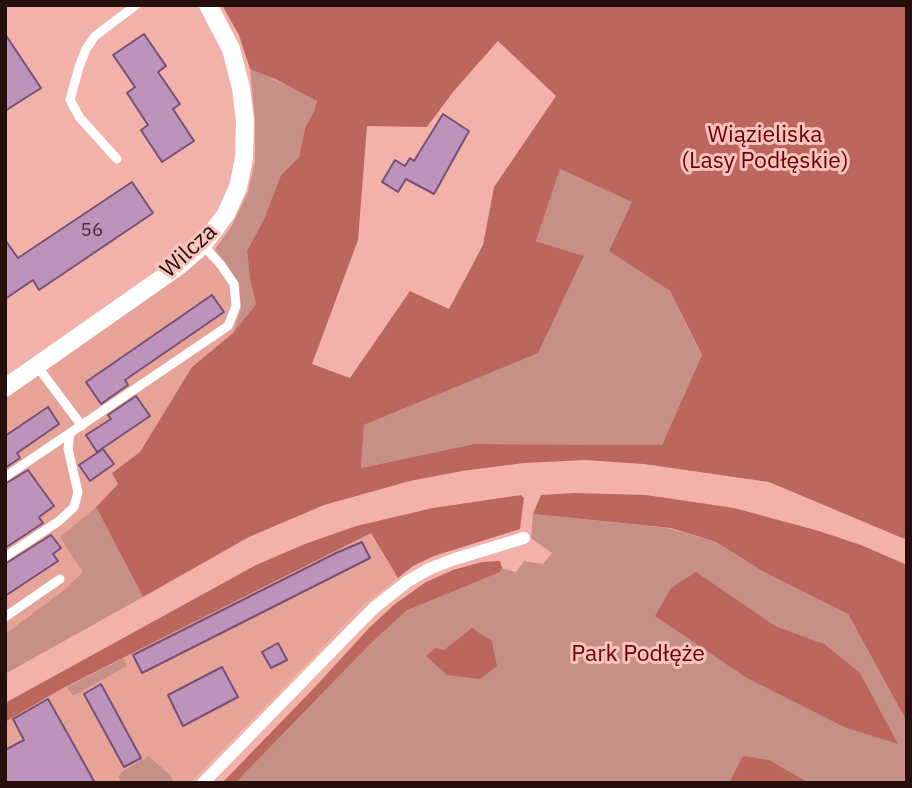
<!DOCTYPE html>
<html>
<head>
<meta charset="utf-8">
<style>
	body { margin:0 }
	#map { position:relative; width:912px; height:788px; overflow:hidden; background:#f2b2aa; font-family:"IBM Plex Sans",sans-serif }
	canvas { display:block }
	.frame { position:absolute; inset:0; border:7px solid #26100d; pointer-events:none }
</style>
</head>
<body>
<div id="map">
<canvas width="912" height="788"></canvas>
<div class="frame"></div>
</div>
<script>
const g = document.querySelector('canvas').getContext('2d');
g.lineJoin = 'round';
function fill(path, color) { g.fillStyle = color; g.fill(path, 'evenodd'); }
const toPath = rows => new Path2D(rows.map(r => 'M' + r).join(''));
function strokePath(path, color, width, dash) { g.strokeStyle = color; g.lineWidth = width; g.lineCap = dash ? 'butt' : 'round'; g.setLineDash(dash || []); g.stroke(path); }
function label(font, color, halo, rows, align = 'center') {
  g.font = font + ' "IBM Plex Sans",sans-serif'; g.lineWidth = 6; g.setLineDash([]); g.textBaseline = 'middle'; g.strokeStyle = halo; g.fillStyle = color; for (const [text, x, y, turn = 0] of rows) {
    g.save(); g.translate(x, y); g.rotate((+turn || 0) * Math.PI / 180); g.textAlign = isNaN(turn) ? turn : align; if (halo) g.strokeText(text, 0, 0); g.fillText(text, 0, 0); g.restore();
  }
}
fill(toPath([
	[215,249,239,284,241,308,233,333,192,367,140,452,112,472,118,484,96,507,61,536,84,572,64,590,5,634,5,388],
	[371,533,398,578,363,606,190,783,174,783,171,776,149,756,124,770,118,775,122,783,5,783,5,722,62,688]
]), '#e8a399');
fill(toPath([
	[250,69,261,73,317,100,314,111,305,128,299,157,281,175,264,219,247,251,250,279,256,304,233,333,241,308,239,284,215,249,231,227,248,192,255,161,255,119],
	[560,169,633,202,610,251,670,291,702,356,662,445,474,444,361,468,364,425,538,352,584,256,536,241],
	[96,507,143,597,5,674,5,634,64,590,83,572,60,537],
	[533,514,668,528,716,542,762,571,848,614,907,722,907,783,233,783,369,642,410,604,502,568,516,572,524,561,543,564,552,553,531,538],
	[124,658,127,666,73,696,67,687],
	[149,756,171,776,174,783,122,783,118,776,124,770]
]), '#c69088');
fill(toPath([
	[222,5,907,5,907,540,769,482,644,464,585,460,524,463,462,471,410,481,324,505,249,537,143,597,96,507,118,484,112,473,140,452,192,367,233,333,256,304,250,279,247,251,264,219,281,175,299,157,305,128,314,111,317,101,275,79,250,69,239,35],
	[498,41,556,96,494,187,483,245,449,309,410,291,350,378,312,364,358,240,367,126,427,127,453,92],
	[560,169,632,202,609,251,670,291,702,355,662,445,474,444,361,468,364,425,538,353,584,256,536,241],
	[574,493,646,495,734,508,819,531,861,545,907,565,907,722,848,614,762,571,716,542,671,528,533,514,541,495],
	[521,495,524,498,520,529,434,556,413,566,398,578,371,533,63,688,5,722,5,703,256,565,305,544,356,526,433,508],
	[500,561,502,568,500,572,407,610,371,643,235,783,222,783,315,687,370,627,395,604,426,582,453,570,482,562],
	[696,572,775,626,824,644,860,673,898,744,844,727,747,678,655,616,671,588],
	[472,628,492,641,497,666,480,679,447,675,426,656,435,648,444,650],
	[743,756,769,760,809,783,729,783]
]), '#bc675d');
const building = toPath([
	[5,34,41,88,5,111,5,34],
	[144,34,166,66,158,72,180,104,173,109,194,141,162,162,141,130,148,125,127,93,135,87,113,55,144,34],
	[443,114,469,131,434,194,406,179,398,192,382,182,395,160,405,166,410,158,414,161,443,114],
	[132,182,153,213,39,290,33,280,5,299,5,240,18,258,132,182],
	[212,295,224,312,125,380,128,385,101,404,86,382,212,295],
	[136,396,150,416,97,452,86,435,111,419,108,415,136,396],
	[48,407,59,424,17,453,20,458,5,468,5,436,48,407],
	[103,449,114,464,90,481,79,465,103,449],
	[28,470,54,506,39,517,43,523,5,548,5,484,28,470],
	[51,535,61,548,53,554,58,561,5,596,5,564,51,535],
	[362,542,370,558,142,673,133,655,336,553,362,542],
	[278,643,287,660,271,668,262,652,278,643],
	[222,667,238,697,183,726,168,695,222,667],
	[101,684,141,758,124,767,84,694,101,684],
	[48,699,70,738,95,783,5,783,5,750,24,740,13,719,48,699]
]);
fill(building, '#bd92bb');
strokePath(building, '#765075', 2);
strokePath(toPath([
	[117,159,80,118,70,100,79,67,86,49,95,36,136,5],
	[37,366,82,426],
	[5,477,228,326,236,306,234,284,221,265,203,245],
	[5,557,59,521,74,507,78,492,68,449,70,433],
	[5,617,60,579]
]), '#fff', 9);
strokePath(toPath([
	[203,783,357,625,375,607,408,581,431,568,455,559,524,538]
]), '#fff', 12);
strokePath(toPath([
	[5,388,179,266,203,245,226,214,238,187,244,158,245,121,241,88,231,49,208,5]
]), '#fff', 18);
label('19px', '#4c3038', null, [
	["56",92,231]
]);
label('23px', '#6e0002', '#f7c3bc', [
	["Wiązieliska",765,135],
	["(Lasy Podłęskie)",765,161],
	["Park Podłęże",638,654]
]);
label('23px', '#26100d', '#f7c3bc', [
	["Wilcza",189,251,-43]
]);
</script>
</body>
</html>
